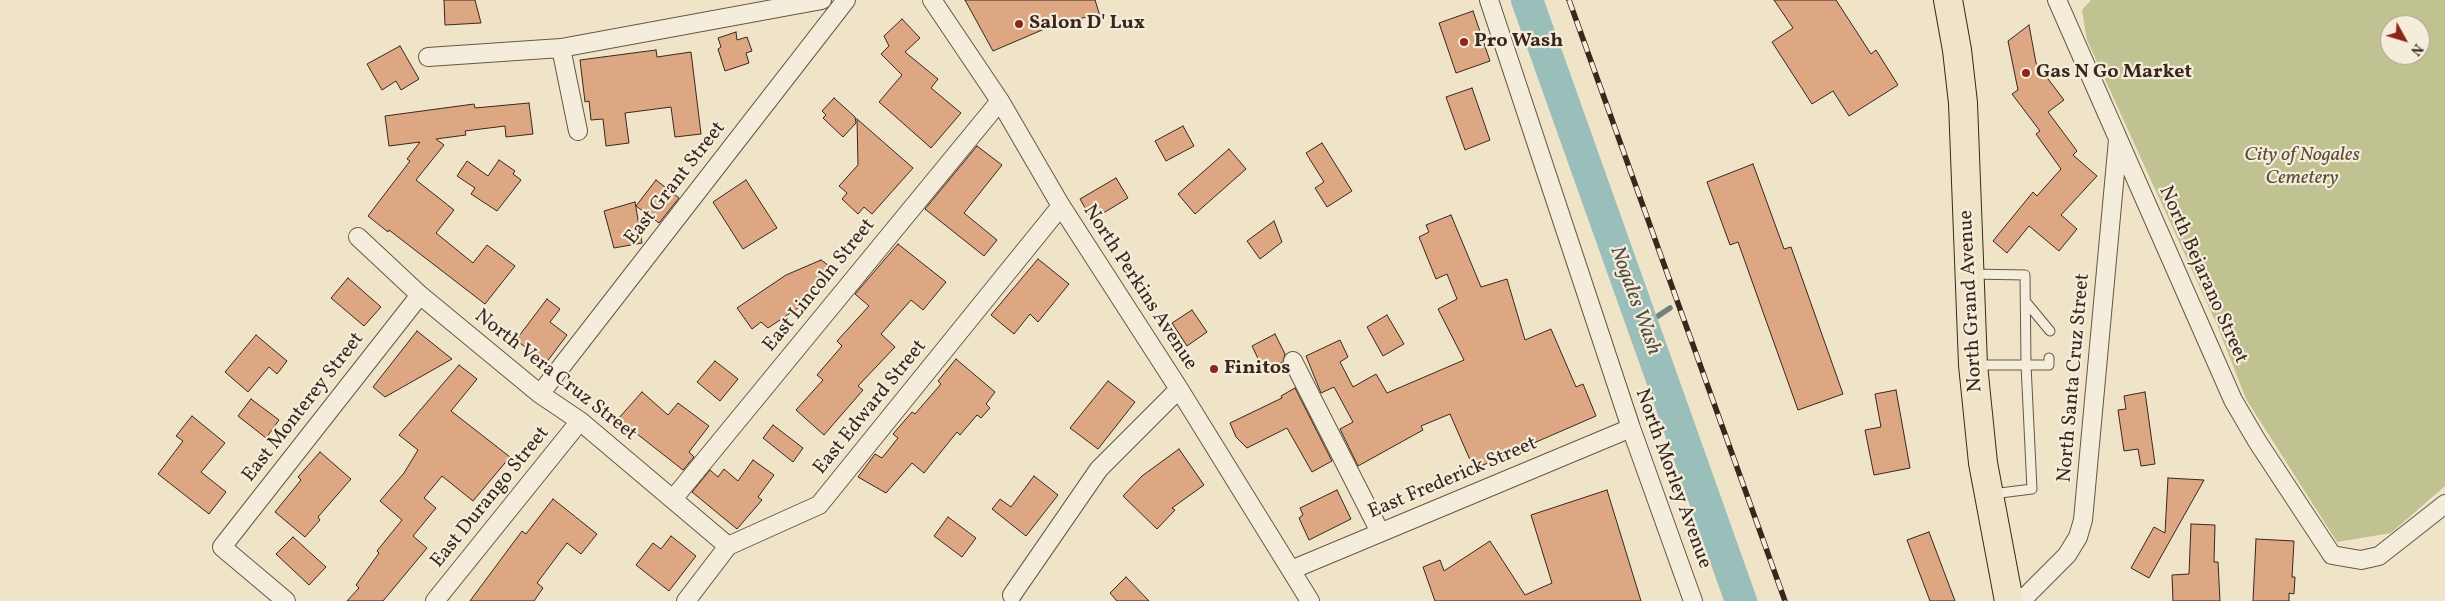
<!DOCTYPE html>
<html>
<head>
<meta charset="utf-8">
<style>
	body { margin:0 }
	#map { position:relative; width:2445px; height:601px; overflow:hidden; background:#efe4c7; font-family:Vollkorn,serif }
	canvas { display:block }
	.north { position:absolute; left:2380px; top:15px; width:50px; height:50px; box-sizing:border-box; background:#f5eddb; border:1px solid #ab9d8f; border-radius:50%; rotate:129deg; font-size:14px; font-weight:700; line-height:20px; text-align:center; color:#3b261c }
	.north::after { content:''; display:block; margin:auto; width:18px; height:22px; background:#8f2418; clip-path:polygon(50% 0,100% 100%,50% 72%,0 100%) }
</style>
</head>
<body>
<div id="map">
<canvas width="2445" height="601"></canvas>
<div class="north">N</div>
</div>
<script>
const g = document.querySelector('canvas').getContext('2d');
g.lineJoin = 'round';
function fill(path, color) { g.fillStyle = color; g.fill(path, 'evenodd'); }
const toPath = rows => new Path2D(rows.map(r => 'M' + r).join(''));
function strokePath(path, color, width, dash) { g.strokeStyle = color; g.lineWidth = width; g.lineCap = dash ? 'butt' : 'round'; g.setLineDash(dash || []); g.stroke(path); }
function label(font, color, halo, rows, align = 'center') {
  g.font = font + ' Vollkorn,serif'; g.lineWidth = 4.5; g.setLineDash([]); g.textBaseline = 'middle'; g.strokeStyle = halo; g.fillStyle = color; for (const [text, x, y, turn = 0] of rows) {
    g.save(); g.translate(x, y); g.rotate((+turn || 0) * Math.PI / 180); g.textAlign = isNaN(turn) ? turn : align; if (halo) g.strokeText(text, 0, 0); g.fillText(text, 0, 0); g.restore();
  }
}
fill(toPath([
	[2091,0,2445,0,2445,486,2391,533,2337,542,2246,399,2217,325,2087,40,2082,10],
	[2390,25,2420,25,2420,55,2390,55]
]), '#c0c291');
strokePath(toPath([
	[1643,326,1670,308]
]), '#74817a', 5.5);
strokePath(toPath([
	[1527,0,1741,601]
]), '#9abeb9', 32);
const building = toPath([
	[444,0,475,0,481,23,445,25,444,0],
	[965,0,1095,0,1100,16,1089,19,1086,17,1042,30,993,51,965,0],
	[1774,0,1836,0,1871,54,1876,50,1898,85,1849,116,1833,91,1812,104,1772,42,1793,28,1774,0],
	[1473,11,1490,61,1456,73,1439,23,1473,11],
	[902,19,920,38,905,52,938,79,931,88,961,113,931,148,879,102,902,75,881,54,889,46,884,36,902,19],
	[2029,25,2036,63,2064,100,2048,112,2077,151,2073,155,2097,176,2061,215,2077,229,2059,251,2029,226,2007,253,1993,241,2033,192,2037,196,2061,169,2036,134,2040,131,2012,94,2018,90,2008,41,2029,25],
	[736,32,737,40,747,37,752,51,746,53,749,63,725,71,718,49,721,47,718,38,736,32],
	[400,46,419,79,401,90,396,81,382,90,367,64,400,46],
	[656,50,657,57,691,52,701,134,675,137,671,107,625,113,629,143,606,146,603,119,591,120,589,101,585,102,580,60,656,50],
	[1472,88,1490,140,1465,150,1446,97,1472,88],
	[834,98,855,117,856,123,843,137,823,118,826,115,822,111,834,98],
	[529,103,533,134,506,137,505,126,465,131,466,135,436,139,444,145,416,180,454,210,436,233,473,263,487,245,515,266,485,304,389,230,388,232,368,216,410,161,407,159,420,142,389,146,385,116,474,104,475,108,529,103],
	[857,119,913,168,872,214,864,207,858,214,842,199,847,193,839,186,858,165,857,119],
	[1183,126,1194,146,1166,161,1155,141,1183,126],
	[1322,143,1352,191,1327,207,1315,188,1324,182,1306,153,1322,143],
	[977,146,1002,165,964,213,997,240,984,256,925,209,977,146],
	[1229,149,1246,169,1195,214,1178,194,1229,149],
	[499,160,515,171,513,174,521,180,497,211,471,194,475,188,457,176,467,161,488,176,499,160],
	[1753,164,1784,249,1791,247,1843,394,1798,410,1738,242,1730,245,1707,182,1753,164],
	[1116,178,1128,198,1092,220,1080,199,1116,178],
	[656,180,679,198,659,223,636,206,656,180],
	[746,180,777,228,743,249,713,202,746,180],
	[635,202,642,243,614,248,604,211,635,202],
	[1451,215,1481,287,1507,279,1525,340,1551,329,1576,387,1583,384,1596,416,1474,469,1450,414,1421,426,1423,430,1358,466,1340,429,1353,422,1334,387,1321,393,1306,356,1340,340,1348,357,1340,362,1353,387,1376,374,1387,393,1464,360,1438,309,1457,299,1447,274,1436,279,1419,237,1429,232,1426,225,1451,215],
	[1274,221,1282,242,1260,259,1247,241,1274,221],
	[898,244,946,282,923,310,911,300,881,334,895,347,858,386,863,390,824,435,796,410,823,380,817,375,842,346,837,341,869,306,855,294,898,244],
	[1038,259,1069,284,1038,322,1030,314,1014,334,991,315,1038,259],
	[821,260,832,268,805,300,807,302,768,328,761,322,752,329,737,308,786,275,821,260],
	[348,278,381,307,364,326,331,298,348,278],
	[547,299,560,309,550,322,567,335,546,363,516,340,547,299],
	[1192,310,1207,332,1187,346,1172,323,1192,310],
	[1387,315,1404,344,1383,356,1367,327,1387,315],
	[417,331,452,359,385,397,373,387,417,331],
	[1275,334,1285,354,1283,362,1264,371,1252,346,1275,334],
	[256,335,287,361,277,374,269,367,248,392,225,372,256,335],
	[956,359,995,392,986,404,990,408,981,418,977,415,960,435,957,432,924,473,912,463,886,493,858,477,875,454,882,458,898,438,893,434,912,412,915,414,941,384,938,381,956,359],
	[715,361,738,379,720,401,697,382,715,361],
	[459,365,477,379,451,411,510,457,473,501,442,476,424,498,436,508,413,536,427,548,383,601,347,601,359,588,356,585,379,553,377,551,402,520,380,501,404,473,418,450,399,435,459,365],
	[1108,381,1135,402,1098,449,1070,428,1108,381],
	[1295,388,1332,461,1312,472,1287,428,1247,448,1236,437,1230,423,1282,398,1281,396,1295,388],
	[1896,390,1910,468,1874,475,1865,430,1881,427,1875,394,1896,390],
	[642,392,668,415,678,403,709,426,689,452,694,457,683,470,618,419,642,392],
	[2145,392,2155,464,2141,466,2138,449,2124,451,2118,410,2126,409,2124,396,2145,392],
	[251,399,279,420,266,438,238,416,251,399],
	[192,416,225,443,201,472,226,492,209,514,158,474,183,441,176,436,192,416],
	[773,425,803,448,793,462,763,438,773,425],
	[1179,449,1204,485,1172,508,1175,510,1157,529,1123,496,1142,476,1179,449],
	[320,452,351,479,318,517,320,520,305,537,275,512,301,480,298,477,320,452],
	[753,460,774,475,758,497,762,500,737,529,692,492,710,470,718,477,724,469,738,481,753,460],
	[1034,476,1058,495,1026,536,992,509,1000,499,1011,507,1034,476],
	[2168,478,2204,480,2149,578,2131,568,2154,527,2165,533,2168,478],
	[1337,490,1351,519,1309,540,1299,518,1303,515,1300,508,1337,490],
	[1607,490,1641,601,1435,601,1423,567,1440,560,1444,571,1490,541,1525,595,1552,583,1531,515,1607,490],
	[553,499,597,534,581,554,567,543,537,583,543,588,534,601,470,601,522,531,526,534,553,499],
	[948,517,976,538,962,557,934,536,948,517],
	[2191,524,2215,525,2214,562,2218,562,2220,601,2173,601,2172,575,2189,574,2191,524],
	[1929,532,1955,601,1930,601,1907,540,1929,532],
	[671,536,696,556,669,591,636,565,653,543,661,549,671,536],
	[293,537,326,567,309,585,276,554,293,537],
	[2256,539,2294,541,2292,577,2295,577,2294,594,2289,593,2289,601,2253,601,2256,539],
	[1126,577,1149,601,1117,601,1110,593,1126,577]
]);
fill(building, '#dea784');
strokePath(building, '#3b261c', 1);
const lane = toPath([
	[1972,274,2025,275,2026,365,1977,365],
	[2026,302,2050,331],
	[1992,494,2032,489,2026,365,2049,365,2049,358]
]);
const street = toPath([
	[932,0,1000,101,1061,206,1179,389,1310,601],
	[1489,0,1631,428,1693,601],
	[2057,0,2233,400,2257,441,2332,555,2361,560,2379,556,2445,504],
	[561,48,578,131],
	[428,57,561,48,822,0],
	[358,237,420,295,540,394,580,421,728,546],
	[1293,361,1380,532],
	[540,394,846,0],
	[673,499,1000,101],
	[1291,570,1631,428],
	[1012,595,1099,469,1179,389],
	[286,601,222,547,420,295],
	[435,601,580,421],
	[686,601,728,546,819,505,1061,206],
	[2021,601,2067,555,2078,537,2083,520,2118,140]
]);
const primary = toPath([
	[1948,0,1957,50,1963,103,1973,365,1983,463,2009,601]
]);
strokePath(lane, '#685647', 11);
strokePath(street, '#685647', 20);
strokePath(primary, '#3b261c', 30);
strokePath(lane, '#f5eddb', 9);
strokePath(street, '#f5eddb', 18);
strokePath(primary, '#efe4c7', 28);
const rail = toPath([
	[1569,0,1785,601]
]);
strokePath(rail, '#3b261c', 5.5);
strokePath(rail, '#f5eddb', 4, [11]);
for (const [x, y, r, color] of [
	[1019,24,5,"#8f2418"],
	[1464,42,5,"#8f2418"],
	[2026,73,5,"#8f2418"],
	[1214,369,5,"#8f2418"]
]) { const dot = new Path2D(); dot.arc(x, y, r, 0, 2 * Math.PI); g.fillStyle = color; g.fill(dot); strokePath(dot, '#f5eddb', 2); }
label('bold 20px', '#3b261c', '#f5eddb', [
	["Salon D' Lux",1029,24],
	["Pro Wash",1474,42],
	["Gas N Go Market",2036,73],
	["Finitos",1224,369]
], 'left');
label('italic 20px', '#5c4d39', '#f5eddb', [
	["City of Nogales",2302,156],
	["Cemetery",2302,179]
]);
label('20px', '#3b261c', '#f5eddb', [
	["East Grant Street",676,184,-52],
	["North Bejarano Street",2202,275,66],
	["East Lincoln Street",820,286,-51],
	["North Perkins Avenue",1139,288,57],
	["North Grand Avenue",1972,301,-93],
	["North Vera Cruz Street",555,376,38],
	["North Santa Cruz Street",2075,378,-85],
	["East Monterey Street",304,408,-52],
	["East Edward Street",871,408,-51],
	["East Frederick Street",1453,479,-23],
	["North Morley Avenue",1672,479,70],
	["East Durango Street",491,498,-51]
]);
label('italic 21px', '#534c43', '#f5eddb', [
	["Nogales Wash",1634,301,70]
]);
</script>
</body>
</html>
